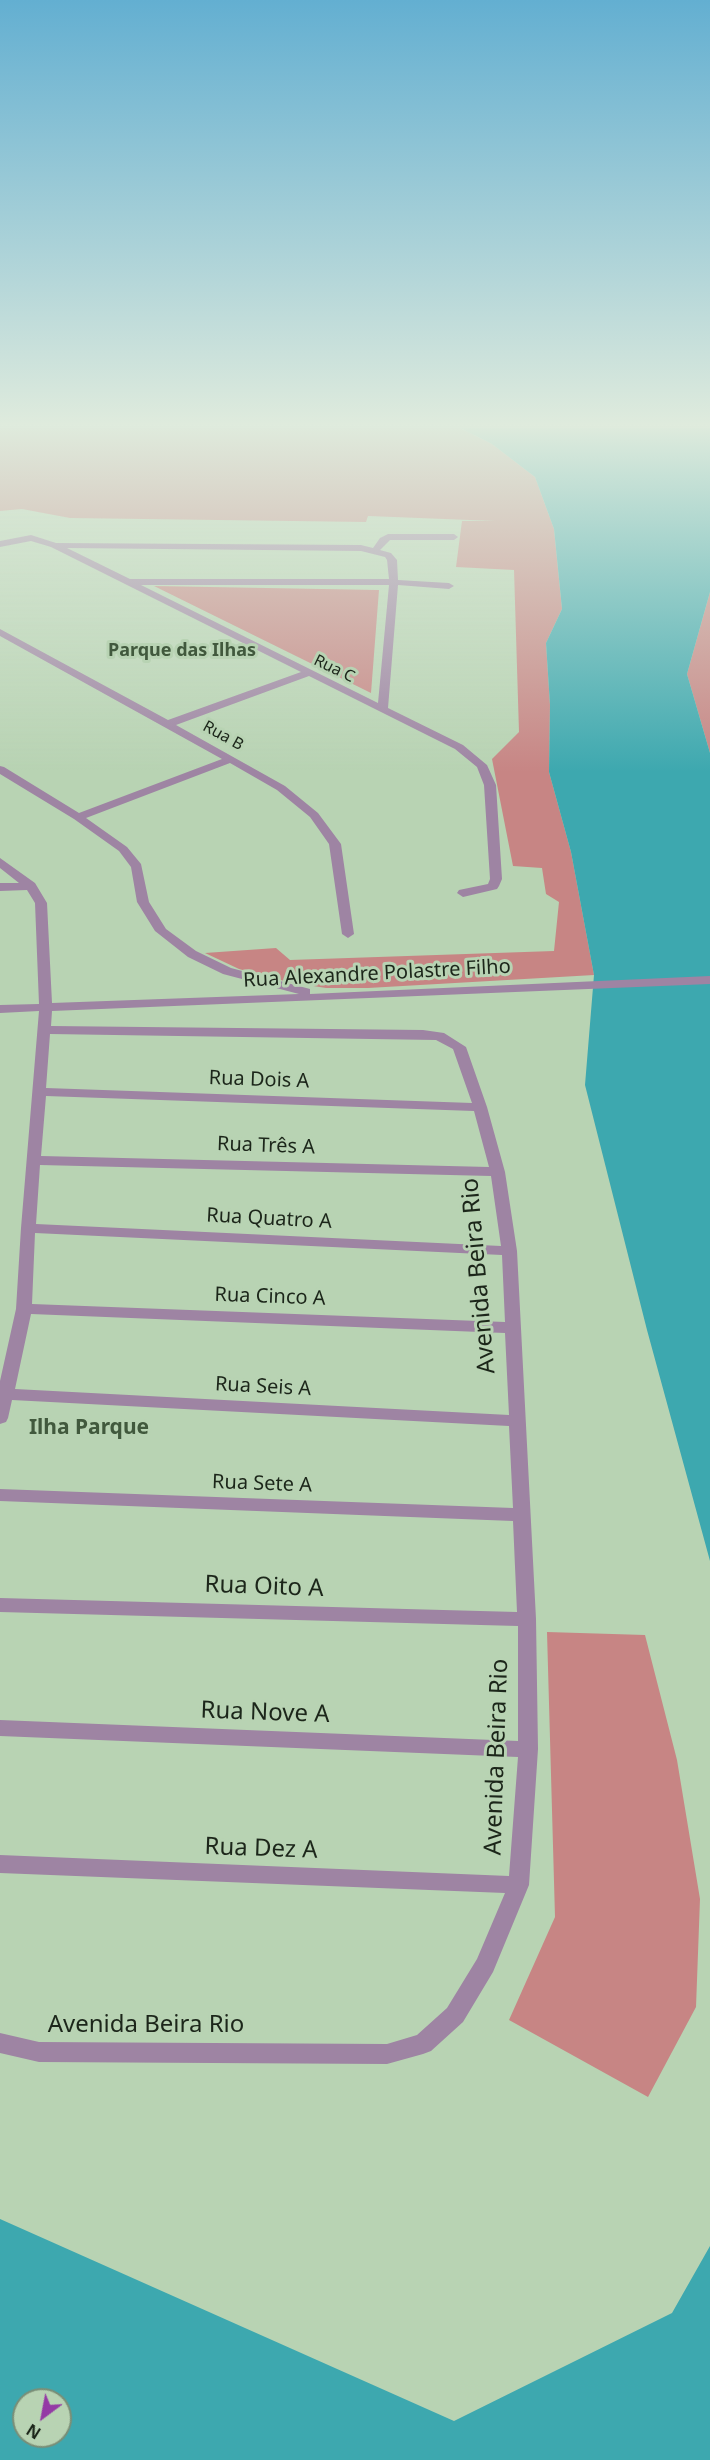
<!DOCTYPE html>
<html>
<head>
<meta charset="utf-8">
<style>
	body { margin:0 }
	#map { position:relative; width:710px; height:2460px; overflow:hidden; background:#b8d3b3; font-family:"Noto Sans",sans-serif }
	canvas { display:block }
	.north { position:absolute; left:12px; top:2388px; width:60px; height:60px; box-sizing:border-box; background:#b8d3b3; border:2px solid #7a8e76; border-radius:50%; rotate:212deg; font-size:16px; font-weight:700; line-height:24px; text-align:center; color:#1c261a }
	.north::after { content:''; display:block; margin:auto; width:21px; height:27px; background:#943aa5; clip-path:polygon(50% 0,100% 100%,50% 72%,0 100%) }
</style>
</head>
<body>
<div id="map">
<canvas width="710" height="2460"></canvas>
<div class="north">N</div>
</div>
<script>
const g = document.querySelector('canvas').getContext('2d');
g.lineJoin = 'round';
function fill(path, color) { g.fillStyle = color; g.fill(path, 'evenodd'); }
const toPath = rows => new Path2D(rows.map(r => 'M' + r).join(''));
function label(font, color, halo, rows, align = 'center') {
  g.font = font + ' "Noto Sans",sans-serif'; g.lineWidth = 6; g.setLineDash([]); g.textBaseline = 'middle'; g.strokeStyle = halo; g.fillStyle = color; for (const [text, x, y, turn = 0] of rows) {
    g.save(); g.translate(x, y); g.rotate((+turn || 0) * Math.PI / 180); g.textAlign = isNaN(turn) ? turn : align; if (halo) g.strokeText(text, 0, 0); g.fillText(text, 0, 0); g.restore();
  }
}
fill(toPath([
	[0,428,460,428,492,444,535,477,554,529,562,609,546,643,550,705,549,772,571,852,594,975,368,988,326,988,288,982,239,969,205,953,276,948,290,960,554,951,559,902,546,894,542,868,513,866,492,759,519,732,514,570,456,567,462,521,495,521,368,516,366,522,70,518,22,509,0,511],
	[154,586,379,590,371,693],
	[710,592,710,753,687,674],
	[547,1632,645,1635,677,1760,700,1899,696,2007,648,2097,509,2020,555,1917]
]), '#c78584');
fill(toPath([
	[460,428,710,428,710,592,687,674,710,753,710,1561,647,1330,585,1085,594,975,571,852,549,772,550,705,546,643,562,609,554,529,535,477,492,444],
	[0,2219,454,2421,672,2313,710,2246,710,2460,0,2460],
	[24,2400,60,2400,60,2436,24,2436]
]), '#3da8af');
fill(toPath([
	[388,534,454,534,458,537,454,540,390,540,380,550,391,553,397,560,398,580,449,583,454,586,449,589,398,585,388,708,463,745,487,765,496,785,502,879,499,886,497,889,463,897,457,893,459,890,488,884,490,879,484,785,477,767,455,749,309,676,176,725,285,786,318,813,341,844,354,934,348,938,342,934,329,844,310,817,277,790,230,763,86,818,127,847,141,864,149,902,166,929,196,951,231,968,310,989,310,994,710,976,710,984,52,1011,51,1026,423,1030,444,1033,466,1047,487,1107,505,1172,517,1251,536,1619,538,1749,529,1885,493,1972,463,2022,431,2051,423,2054,387,2064,39,2062,0,2053,0,2033,39,2042,387,2044,417,2035,447,2008,477,1959,505,1893,0,1873,0,1855,509,1876,518,1757,0,1736,0,1720,518,1741,518,1626,0,1612,0,1598,517,1612,513,1521,0,1501,0,1489,513,1508,509,1426,12,1400,8,1418,6,1422,0,1424,0,1381,16,1309,21,1228,39,1011,0,1013,0,1005,39,1004,35,903,27,890,0,891,0,883,19,883,0,868,0,858,35,883,47,903,52,1003,299,994,223,974,188,957,155,931,137,902,131,867,119,851,74,819,0,774,0,766,4,767,79,813,222,759,0,636,0,629,168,720,301,672,51,547,31,541,0,547,0,541,31,535,56,543,361,545,373,548,380,538,388,534],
	[67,548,361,551,385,557,387,560,389,579,130,579,67,548],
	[141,585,389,585,378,703,141,585],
	[50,1034,436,1040,453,1049,472,1103,46,1088,50,1034],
	[46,1096,474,1111,489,1167,41,1156,46,1096],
	[40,1165,491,1176,501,1246,36,1224,40,1165],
	[35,1233,502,1255,505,1322,32,1304,35,1233],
	[31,1314,505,1333,509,1415,15,1389,31,1314]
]), '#9e84a3');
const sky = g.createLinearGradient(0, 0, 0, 772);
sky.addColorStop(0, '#63afd1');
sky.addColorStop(0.55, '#dfebdd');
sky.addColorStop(1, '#dfebdd00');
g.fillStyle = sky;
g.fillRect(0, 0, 710, 772);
label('16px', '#1c261a', '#b8d3b3', [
	["Rua C",334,669,26],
	["Rua B",223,736,29]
]);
label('bold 18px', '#41593d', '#b8d3b3', [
	["Parque das Ilhas",182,651]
]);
label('20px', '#1c261a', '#b8d3b3', [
	["Rua Alexandre Polastre Filho",377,974,-3],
	["Rua Dois A",259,1080,2],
	["Rua Três A",266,1146,2],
	["Rua Quatro A",269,1219,3],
	["Rua Cinco A",270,1297,2],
	["Rua Seis A",263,1387,3],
	["Rua Sete A",262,1484,2]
]);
label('bold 21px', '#41593d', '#b8d3b3', [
	["Ilha Parque",89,1428]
]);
label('24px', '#1c261a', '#b8d3b3', [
	["Avenida Beira Rio",479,1276,-95],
	["Rua Oito A",264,1587,2],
	["Rua Nove A",265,1713,2],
	["Avenida Beira Rio",497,1757,-88],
	["Rua Dez A",261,1849,2],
	["Avenida Beira Rio",146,2025]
]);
</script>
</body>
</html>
